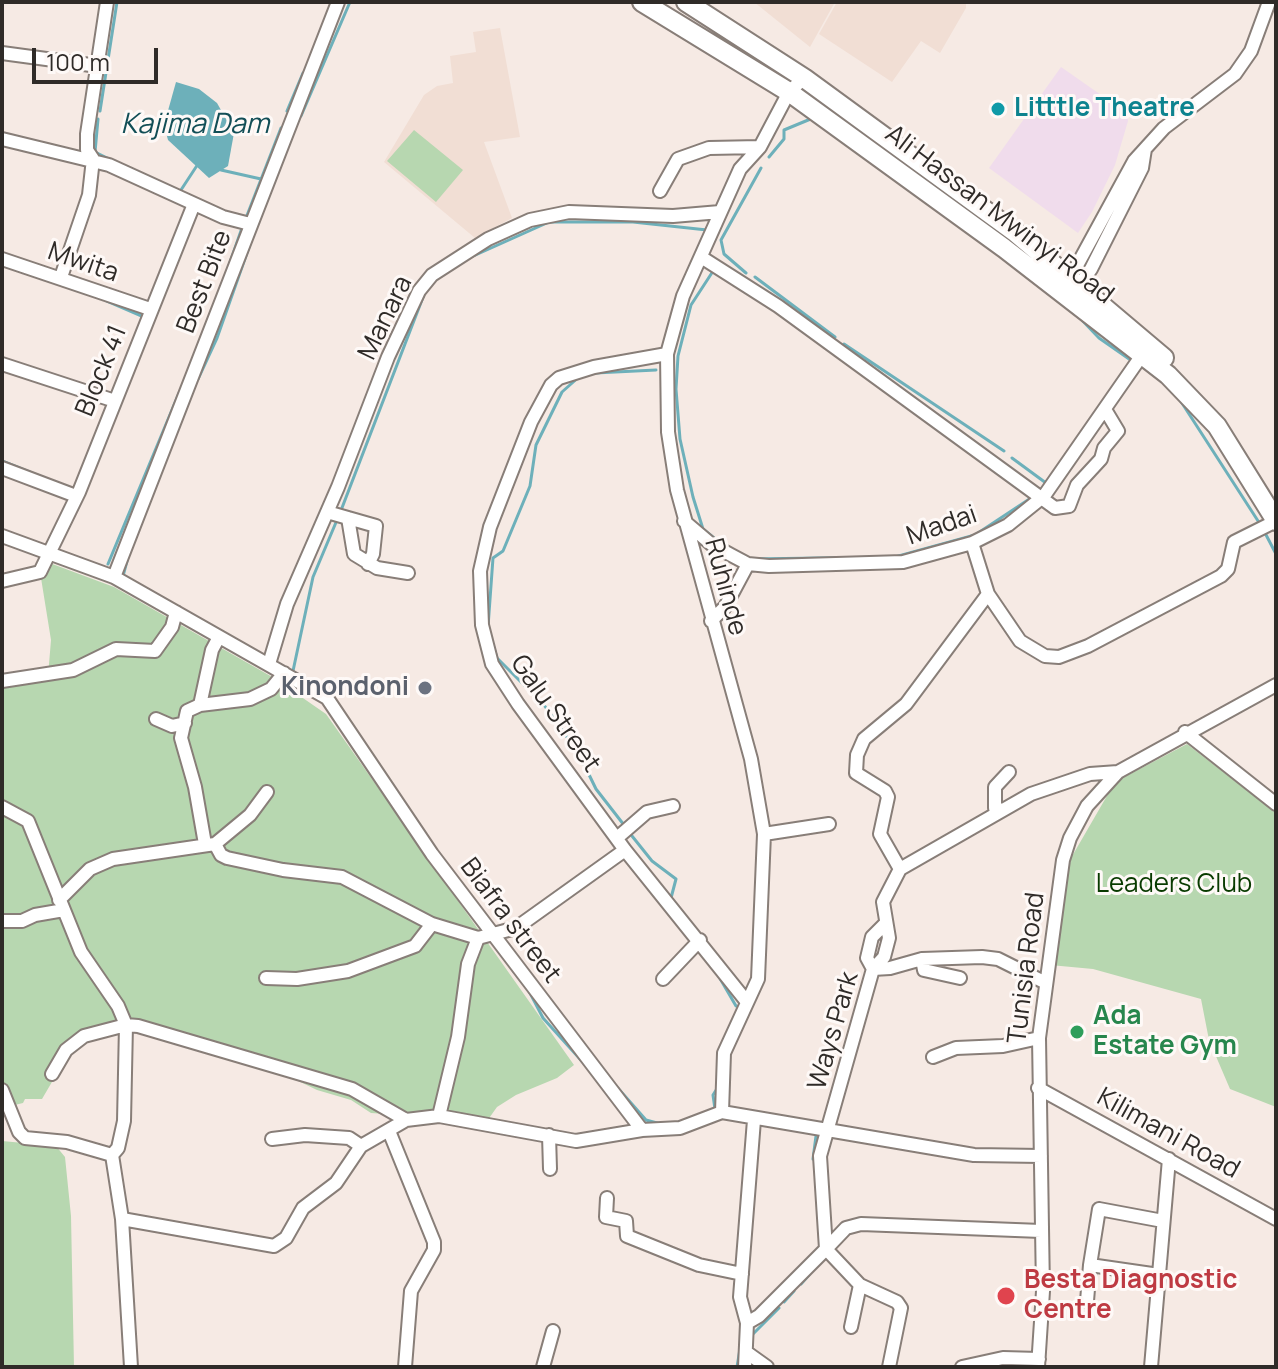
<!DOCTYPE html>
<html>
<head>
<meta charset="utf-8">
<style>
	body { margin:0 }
	#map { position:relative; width:1278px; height:1369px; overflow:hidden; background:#f6eae4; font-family:Manrope,sans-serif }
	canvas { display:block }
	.frame { position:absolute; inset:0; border:4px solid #2f2b28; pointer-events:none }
	.scale { position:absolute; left:32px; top:48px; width:126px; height:36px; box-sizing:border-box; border:4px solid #2f2b28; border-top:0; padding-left:10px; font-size:24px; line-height:28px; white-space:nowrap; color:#2f2b28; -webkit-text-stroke:6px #fef9f7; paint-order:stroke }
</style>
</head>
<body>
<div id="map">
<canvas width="1278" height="1369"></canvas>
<div class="frame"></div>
<div class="scale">100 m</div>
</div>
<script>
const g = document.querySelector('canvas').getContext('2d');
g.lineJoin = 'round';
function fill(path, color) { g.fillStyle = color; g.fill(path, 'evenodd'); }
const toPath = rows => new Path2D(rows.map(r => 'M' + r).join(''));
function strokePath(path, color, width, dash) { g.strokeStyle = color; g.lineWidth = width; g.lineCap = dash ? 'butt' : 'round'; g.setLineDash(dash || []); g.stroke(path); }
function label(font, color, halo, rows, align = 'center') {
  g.font = font + ' Manrope,sans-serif'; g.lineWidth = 6; g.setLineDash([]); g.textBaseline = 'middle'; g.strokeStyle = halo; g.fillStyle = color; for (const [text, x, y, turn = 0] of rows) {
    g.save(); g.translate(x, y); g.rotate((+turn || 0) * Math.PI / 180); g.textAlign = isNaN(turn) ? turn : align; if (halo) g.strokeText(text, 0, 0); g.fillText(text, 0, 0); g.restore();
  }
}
fill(toPath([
	[1061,67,1127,113,1128,121,1115,165,1092,212,1078,233,989,168]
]), '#f0dcec');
fill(toPath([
	[754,2,835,2,810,47],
	[837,2,966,2,966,8,940,53,921,41,892,82,819,34],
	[500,28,520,137,484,142,512,218,475,238,384,162,424,95,437,86,453,83,450,56,476,52,473,32]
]), '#f1ded4');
fill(toPath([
	[414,130,463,170,436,202,387,161],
	[47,562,114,587,274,678,326,714,574,1065,557,1078,516,1095,497,1107,487,1121,371,1113,351,1100,317,1090,290,1077,126,1028,73,1046,42,1099,25,1099,23,1103,2,1108,2,684,48,676,51,640,41,578],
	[1187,744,1276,813,1276,1107,1230,1089,1209,1040,1201,999,1093,969,1050,965,1071,858,1115,782],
	[2,1141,56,1146,65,1157,71,1216,74,1367,2,1367]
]), '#b7d7b0');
fill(toPath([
	[176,82,199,89,217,103,234,133,228,166,209,178,168,140,164,125]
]), '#6db0ba');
strokePath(toPath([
	[100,111,117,2],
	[287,111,303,73],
	[301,116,350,2],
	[98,119,95,152,111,160],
	[769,157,784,139,784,130,813,118],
	[221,170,261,179],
	[179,193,198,164],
	[90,211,95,196],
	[246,218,281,128],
	[471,257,549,222,633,222,707,230],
	[717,265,763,297,780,314,817,336,1037,494,975,535,895,557,748,559,714,538,703,529,693,497,680,439,676,389,678,356,691,305,717,265],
	[746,273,724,254,721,240,761,168],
	[226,274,243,225],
	[755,277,835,337],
	[107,301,144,317],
	[1079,317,1099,338,1132,361],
	[844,344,1004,451],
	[595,373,656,370],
	[198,379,217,338,254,233],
	[1180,400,1260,524],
	[1012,458,1046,483],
	[2,461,47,479],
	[77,510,88,484],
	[340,513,425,292],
	[1264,531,1276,554],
	[108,564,179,393],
	[123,576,127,561],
	[212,626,223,632],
	[488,627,493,558,503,551,530,486,536,445,562,392,580,376],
	[491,638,497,658,544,705,579,754,596,789,624,825],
	[293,671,313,577,337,520],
	[628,831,652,861,676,879,671,898],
	[667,910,676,922],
	[512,969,522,982],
	[718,975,736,1006],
	[529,991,543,1018,589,1069],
	[616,1086,646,1120,657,1123],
	[715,1109,713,1095,718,1087],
	[813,1159,816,1136],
	[801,1284,809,1275],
	[784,1302,794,1291],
	[750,1337,779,1308],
	[737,1367,740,1349]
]), '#6db0ba', 3);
const minor = toPath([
	[2,53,98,66],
	[2,139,109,165,223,217,250,224],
	[660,191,678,159,709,148,760,147],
	[701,257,778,306,1055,508,1069,506,1077,485,1101,459,1104,448,1118,431,1106,411],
	[2,259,150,309],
	[61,277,89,195,93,159,87,150,87,134,107,2],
	[1068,282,1134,161,1164,128,1235,74,1251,51,1269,2],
	[1077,289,1091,269,1142,168,1145,149],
	[667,354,594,367,559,378,551,385,531,422,490,527,480,571,482,625,492,664,518,704,625,850,747,1002],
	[2,364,115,401],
	[2,468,76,496],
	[327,512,376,526,373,554,368,564],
	[348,518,354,554,377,568,408,573],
	[684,521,711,544,731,555,748,564,769,566,903,562,972,543,1008,525,1044,496,1142,355],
	[2,536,114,577,327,698,432,854,642,1130,680,1128,722,1112,974,1155,1041,1156],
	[972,543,988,594,1020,641,1045,656,1059,657,1088,646,1221,576,1228,569,1234,542,1276,521],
	[114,577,338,2],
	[2,581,40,572,79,492,194,204],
	[711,621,725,607,748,564],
	[269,664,287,604,338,487,388,357,419,291,432,275,488,239,530,220,569,212,673,216,720,212],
	[2,681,73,670,116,649,155,651,172,627,176,612],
	[200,705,212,650,219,637],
	[156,719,172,726,185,723],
	[1185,732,1276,804],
	[2,807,28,821,81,952,118,1006,126,1025,124,1121,118,1148,112,1155],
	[1003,810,995,808,995,787,1009,772],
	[764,834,829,824],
	[617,838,647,812,673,806],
	[205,844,195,787,181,738,187,711,200,705,250,699,271,689,284,673],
	[215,844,221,855,227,858,283,870,342,877,432,924,478,938,516,928,625,850],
	[900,869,880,834,888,797,885,791,856,773,857,755,864,739,906,704,988,594],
	[59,900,90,869,113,859,215,844,250,815,267,792],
	[2,921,22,921,35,915,64,910],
	[884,925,872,937,867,958,873,969,890,968,922,959,982,957,998,959,1044,982],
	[922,959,924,970,960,978],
	[266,978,297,979,348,971,415,946,432,924],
	[663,979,700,940],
	[933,1057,956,1048,1003,1046,1039,1038],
	[52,1074,66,1050,84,1036,126,1025,138,1026,352,1089,406,1120],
	[1038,1088,1276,1219],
	[2,1090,19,1132,25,1138,67,1142,112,1155,122,1219,131,1367],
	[722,1112,724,1053,758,979,764,834,751,759,677,490,668,432,667,354,683,296,740,169,760,147,789,92,804,78],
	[439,1116,458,1037,468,964,478,938],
	[389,1131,434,1242,434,1250,411,1291,405,1367],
	[549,1135,550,1169],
	[272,1139,305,1135,349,1138,361,1146],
	[607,1198,606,1217,626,1221,627,1236,699,1265,742,1274],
	[122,1219,274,1246,286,1238,303,1208,336,1183,361,1146,406,1120,439,1116,576,1141,642,1130],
	[1090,1265,1099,1209,1163,1221],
	[1087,1301,1090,1265,1159,1275],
	[747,1323,759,1316,826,1249,820,1156,873,969,884,957,889,938,883,902,900,869,1031,794,1090,774,1118,772],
	[851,1327,860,1285],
	[746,1352,767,1367],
	[543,1367,553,1331],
	[745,1367,747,1323,740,1297,754,1120],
	[889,1367,901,1308,897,1302,860,1285,826,1249,846,1228,861,1224,1041,1231],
	[962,1367,1003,1358,1039,1359],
	[1038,1367,1043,1291,1039,1038,1063,860,1070,838,1087,806,1118,772,1276,685],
	[1151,1367,1169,1159]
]);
const highway = toPath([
	[642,2,789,92,1004,248,1168,375,1217,426,1276,521],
	[686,2,804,78,1016,233,1164,358]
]);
strokePath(minor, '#887e78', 16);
strokePath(highway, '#887e78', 22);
strokePath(minor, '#fff', 12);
strokePath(highway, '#fff', 18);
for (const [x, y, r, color] of [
	[998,109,8,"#0f9aa8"],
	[425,688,8,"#6b7280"],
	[1077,1032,8,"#2e9e5b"],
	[1006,1296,10,"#e0444e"]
]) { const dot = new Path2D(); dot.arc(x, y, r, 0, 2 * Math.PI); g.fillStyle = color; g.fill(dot); strokePath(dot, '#fef9f7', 3); }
label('bold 26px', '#0d838f', '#fef9f7', [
	["Litttle Theatre",1014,109]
], 'left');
label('26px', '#2f2b28', '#fef9f7', [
	["Ali Hassan Mwinyi Road",999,215,37],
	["Mwita",83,263,19],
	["Best Bite",205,282,-69],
	["Manara",386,318,-64],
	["Block 41",102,371,-68],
	["Madai",942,526,-19],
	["Ruhinde",725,587,75],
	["Galu Street",555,714,55],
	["Biafra street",510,921,53],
	["Tunisia Road",1027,968,-83],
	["Ways Park",834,1031,-74],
	["Kilimani Road",1168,1134,29]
]);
label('bold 26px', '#5b616d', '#fef9f7', [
	["Kinondoni",409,688]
], 'right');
label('26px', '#093b00', '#fef9f7', [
	["Leaders Club",1174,885]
]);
label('bold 26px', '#27864d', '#fef9f7', [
	["Ada",1093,1017],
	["Estate Gym",1093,1047]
], 'left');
label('bold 26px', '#be3a42', '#fef9f7', [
	["Besta Diagnostic",1024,1281],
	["Centre",1024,1311]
], 'left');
label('italic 28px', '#124e56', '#fef9f7', [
	["Kajima Dam",195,125]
]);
</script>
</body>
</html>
